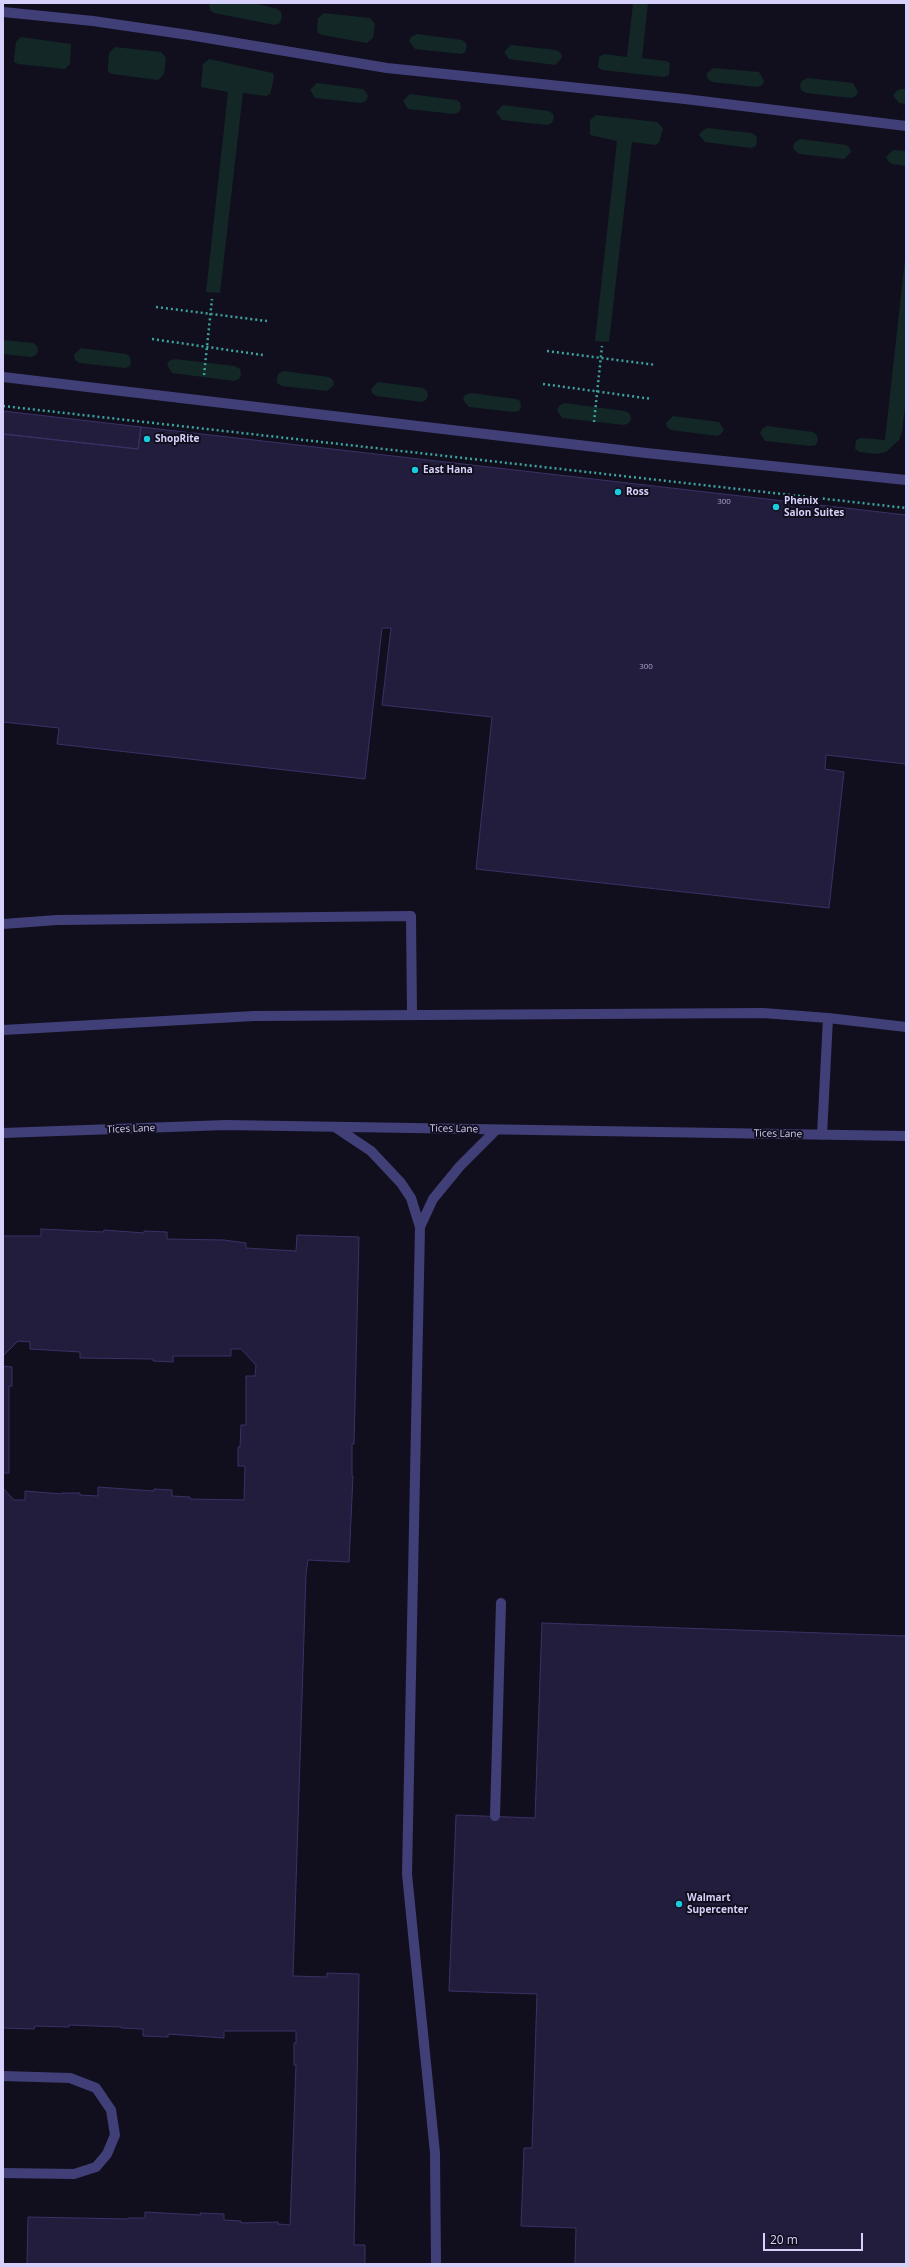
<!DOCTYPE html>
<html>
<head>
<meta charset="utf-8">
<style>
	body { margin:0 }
	#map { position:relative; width:909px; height:2267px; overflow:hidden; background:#110f1e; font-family:"Open Sans",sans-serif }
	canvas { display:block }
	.frame { position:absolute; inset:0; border:4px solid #d5d1fa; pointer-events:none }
	.scale { position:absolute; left:763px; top:2233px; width:100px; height:18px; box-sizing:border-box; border:2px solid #d5d1fa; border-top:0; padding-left:5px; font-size:12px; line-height:14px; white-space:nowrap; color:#d5d1fa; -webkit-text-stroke:3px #110f1e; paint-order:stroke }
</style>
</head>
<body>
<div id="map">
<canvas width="909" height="2267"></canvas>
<div class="frame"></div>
<div class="scale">20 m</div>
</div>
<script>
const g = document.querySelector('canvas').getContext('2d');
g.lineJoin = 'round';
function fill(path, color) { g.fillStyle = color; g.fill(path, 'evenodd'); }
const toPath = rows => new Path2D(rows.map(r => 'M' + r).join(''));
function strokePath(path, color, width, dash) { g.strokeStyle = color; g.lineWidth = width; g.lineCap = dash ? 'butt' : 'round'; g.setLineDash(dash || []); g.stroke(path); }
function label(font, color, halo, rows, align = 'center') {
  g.font = font + ' "Open Sans",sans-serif'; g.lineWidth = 4; g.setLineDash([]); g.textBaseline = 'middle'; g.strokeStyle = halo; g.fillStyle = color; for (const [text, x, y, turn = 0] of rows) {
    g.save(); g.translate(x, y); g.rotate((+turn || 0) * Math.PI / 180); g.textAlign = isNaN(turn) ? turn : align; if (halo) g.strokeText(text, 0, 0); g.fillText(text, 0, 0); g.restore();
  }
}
fill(toPath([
	[209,3,254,3,278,9,281,12,282,17,280,23,275,25,214,13,210,10],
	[633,3,648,3,642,58,666,61,670,63,669,75,664,77,602,70,598,67,599,57,604,54,627,57],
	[324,13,370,18,375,24,373,38,367,43,322,35,318,33,317,29,318,18],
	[417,34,462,40,466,43,467,47,465,52,461,54,415,49,409,41,411,37],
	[21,37,71,44,70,64,65,69,18,64,14,62,14,58,16,42],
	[511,45,556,50,561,53,562,58,555,65,509,59,504,52],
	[115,47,161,52,166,58,164,74,158,80,112,74,108,72,108,68,109,53],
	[209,59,268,72,273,73,274,78,270,94,266,96,243,93,220,293,206,292,228,92,201,87,203,64],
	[713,68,759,72,764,81,762,85,758,87,712,82,708,79,706,74],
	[807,78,853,83,858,92,856,96,851,98,806,93,801,90,800,85,802,81],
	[317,83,363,89,366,92,368,96,366,101,361,103,315,98,310,90],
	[901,89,906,89,906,104,899,103,893,96,896,91],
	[410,94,456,100,460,102,461,108,459,112,454,114,408,109,403,101],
	[503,105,549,111,553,114,554,118,552,123,547,125,502,120,496,112],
	[596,115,657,122,663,128,659,143,655,145,632,142,609,342,595,341,617,141,590,135,590,120],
	[707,128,752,133,756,136,757,141,756,146,751,148,705,142,699,135,702,131],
	[800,139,846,145,850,148,851,152,844,159,799,154,794,150,793,146,795,142],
	[893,150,906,151,906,166,892,164,888,161,886,157],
	[906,250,906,398,902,432,899,440,886,452,877,454,859,452,855,449,856,440,861,438,885,440],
	[3,340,33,343,37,346,38,351,36,355,31,357,3,354],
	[81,348,126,354,130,357,131,362,130,366,125,368,79,363,75,360,74,355],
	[175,359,235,366,240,369,241,374,239,379,234,381,172,373,167,365,169,361],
	[283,371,329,377,333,380,334,385,327,391,282,386,277,383,277,378,278,374],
	[378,382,423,388,427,391,428,396,426,400,422,402,376,396,372,393,371,389],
	[471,393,516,399,520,401,521,406,519,411,514,412,469,407,463,400,465,395],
	[564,403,625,411,630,414,631,419,629,423,624,425,562,418,557,410,559,406],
	[673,416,719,422,724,430,721,434,717,436,671,430,667,427,666,423],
	[767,426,813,432,817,435,818,440,816,445,811,446,765,441,760,433,762,429]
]), '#122726');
const building = toPath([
	[3,411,141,427,138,449,3,434,3,411],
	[141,427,906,515,906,764,826,755,825,769,844,772,829,908,476,869,492,717,382,705,391,628,382,628,365,779,57,744,59,728,3,722,3,434,138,449,141,427],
	[41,1229,103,1232,104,1230,144,1233,144,1231,167,1232,167,1239,224,1240,246,1243,246,1248,296,1251,297,1235,359,1237,354,1444,352,1444,352,1476,353,1476,349,1562,308,1560,306,1574,293,1976,327,1977,327,1973,359,1974,354,2245,365,2245,365,2264,27,2264,28,2217,128,2219,128,2218,145,2218,145,2212,201,2215,200,2213,224,2214,224,2220,241,2221,241,2223,278,2222,278,2224,290,2225,296,2065,294,2065,294,2043,296,2043,296,2031,224,2031,224,2038,168,2034,168,2037,143,2036,143,2029,121,2028,121,2027,69,2025,69,2027,35,2026,34,2029,3,2028,3,1488,14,1500,25,1500,25,1491,62,1494,62,1493,80,1493,80,1495,98,1496,98,1487,154,1491,154,1489,172,1490,172,1496,190,1497,190,1499,244,1500,245,1466,238,1466,238,1447,240,1447,241,1425,246,1425,246,1376,255,1376,256,1365,241,1349,231,1349,231,1356,173,1356,173,1362,153,1361,153,1359,80,1358,80,1352,30,1349,30,1342,18,1341,3,1356,3,1236,41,1236,41,1229],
	[3,1356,3,1366,12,1367,12,1386,9,1386,9,1473,3,1473,3,1356],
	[542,1623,906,1636,906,2264,575,2264,576,2228,521,2226,524,2148,532,2148,537,1994,449,1991,456,1815,535,1818,542,1623]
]);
fill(building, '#231d3d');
strokePath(building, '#3b3166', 1);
strokePath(toPath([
	[156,307,267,321],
	[152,339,263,355],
	[547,351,656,365],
	[204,375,212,299],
	[543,384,652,399],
	[3,406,906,508],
	[594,422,602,346]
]), '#3ba49d', 2.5, [2, 3]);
strokePath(toPath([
	[3,12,93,21,189,35,387,68,685,99,906,126],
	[3,377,646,453,906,480],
	[3,924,57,920,411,916,412,1015],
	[3,1030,254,1016,763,1013,828,1018,906,1027],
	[335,1127,371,1151,401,1183,411,1198,420,1227],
	[3,1133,226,1125,906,1136],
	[822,1135,828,1018],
	[495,1816,501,1603],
	[3,2076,70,2078,96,2088,111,2110,115,2135,107,2154,96,2167,74,2174,3,2173],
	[436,2264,435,2153,407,1874,420,1227,433,1199,460,1166,496,1130]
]), '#413f78', 10);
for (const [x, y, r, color] of [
	[147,439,4,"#19cbdd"],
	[415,470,4,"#19cbdd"],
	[618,492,4,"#19cbdd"],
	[776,507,4,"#19cbdd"],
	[679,1904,4,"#19cbdd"]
]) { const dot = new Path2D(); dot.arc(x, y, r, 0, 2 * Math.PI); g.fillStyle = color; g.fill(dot); strokePath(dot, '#110f1e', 1.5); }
label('8px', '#a8a4cb', null, [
	["300",724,502],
	["300",646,667]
]);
label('bold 10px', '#d5d1fa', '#110f1e', [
	["ShopRite",155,439],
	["East Hana",423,470],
	["Ross",626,492],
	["Phenix",784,501],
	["Salon Suites",784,513],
	["Walmart",687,1898],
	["Supercenter",687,1910]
], 'left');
label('10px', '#d5d1fa', '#110f1e', [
	["Tices Lane",131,1129,-2],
	["Tices Lane",454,1129,1],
	["Tices Lane",778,1134,1]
]);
</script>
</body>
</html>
